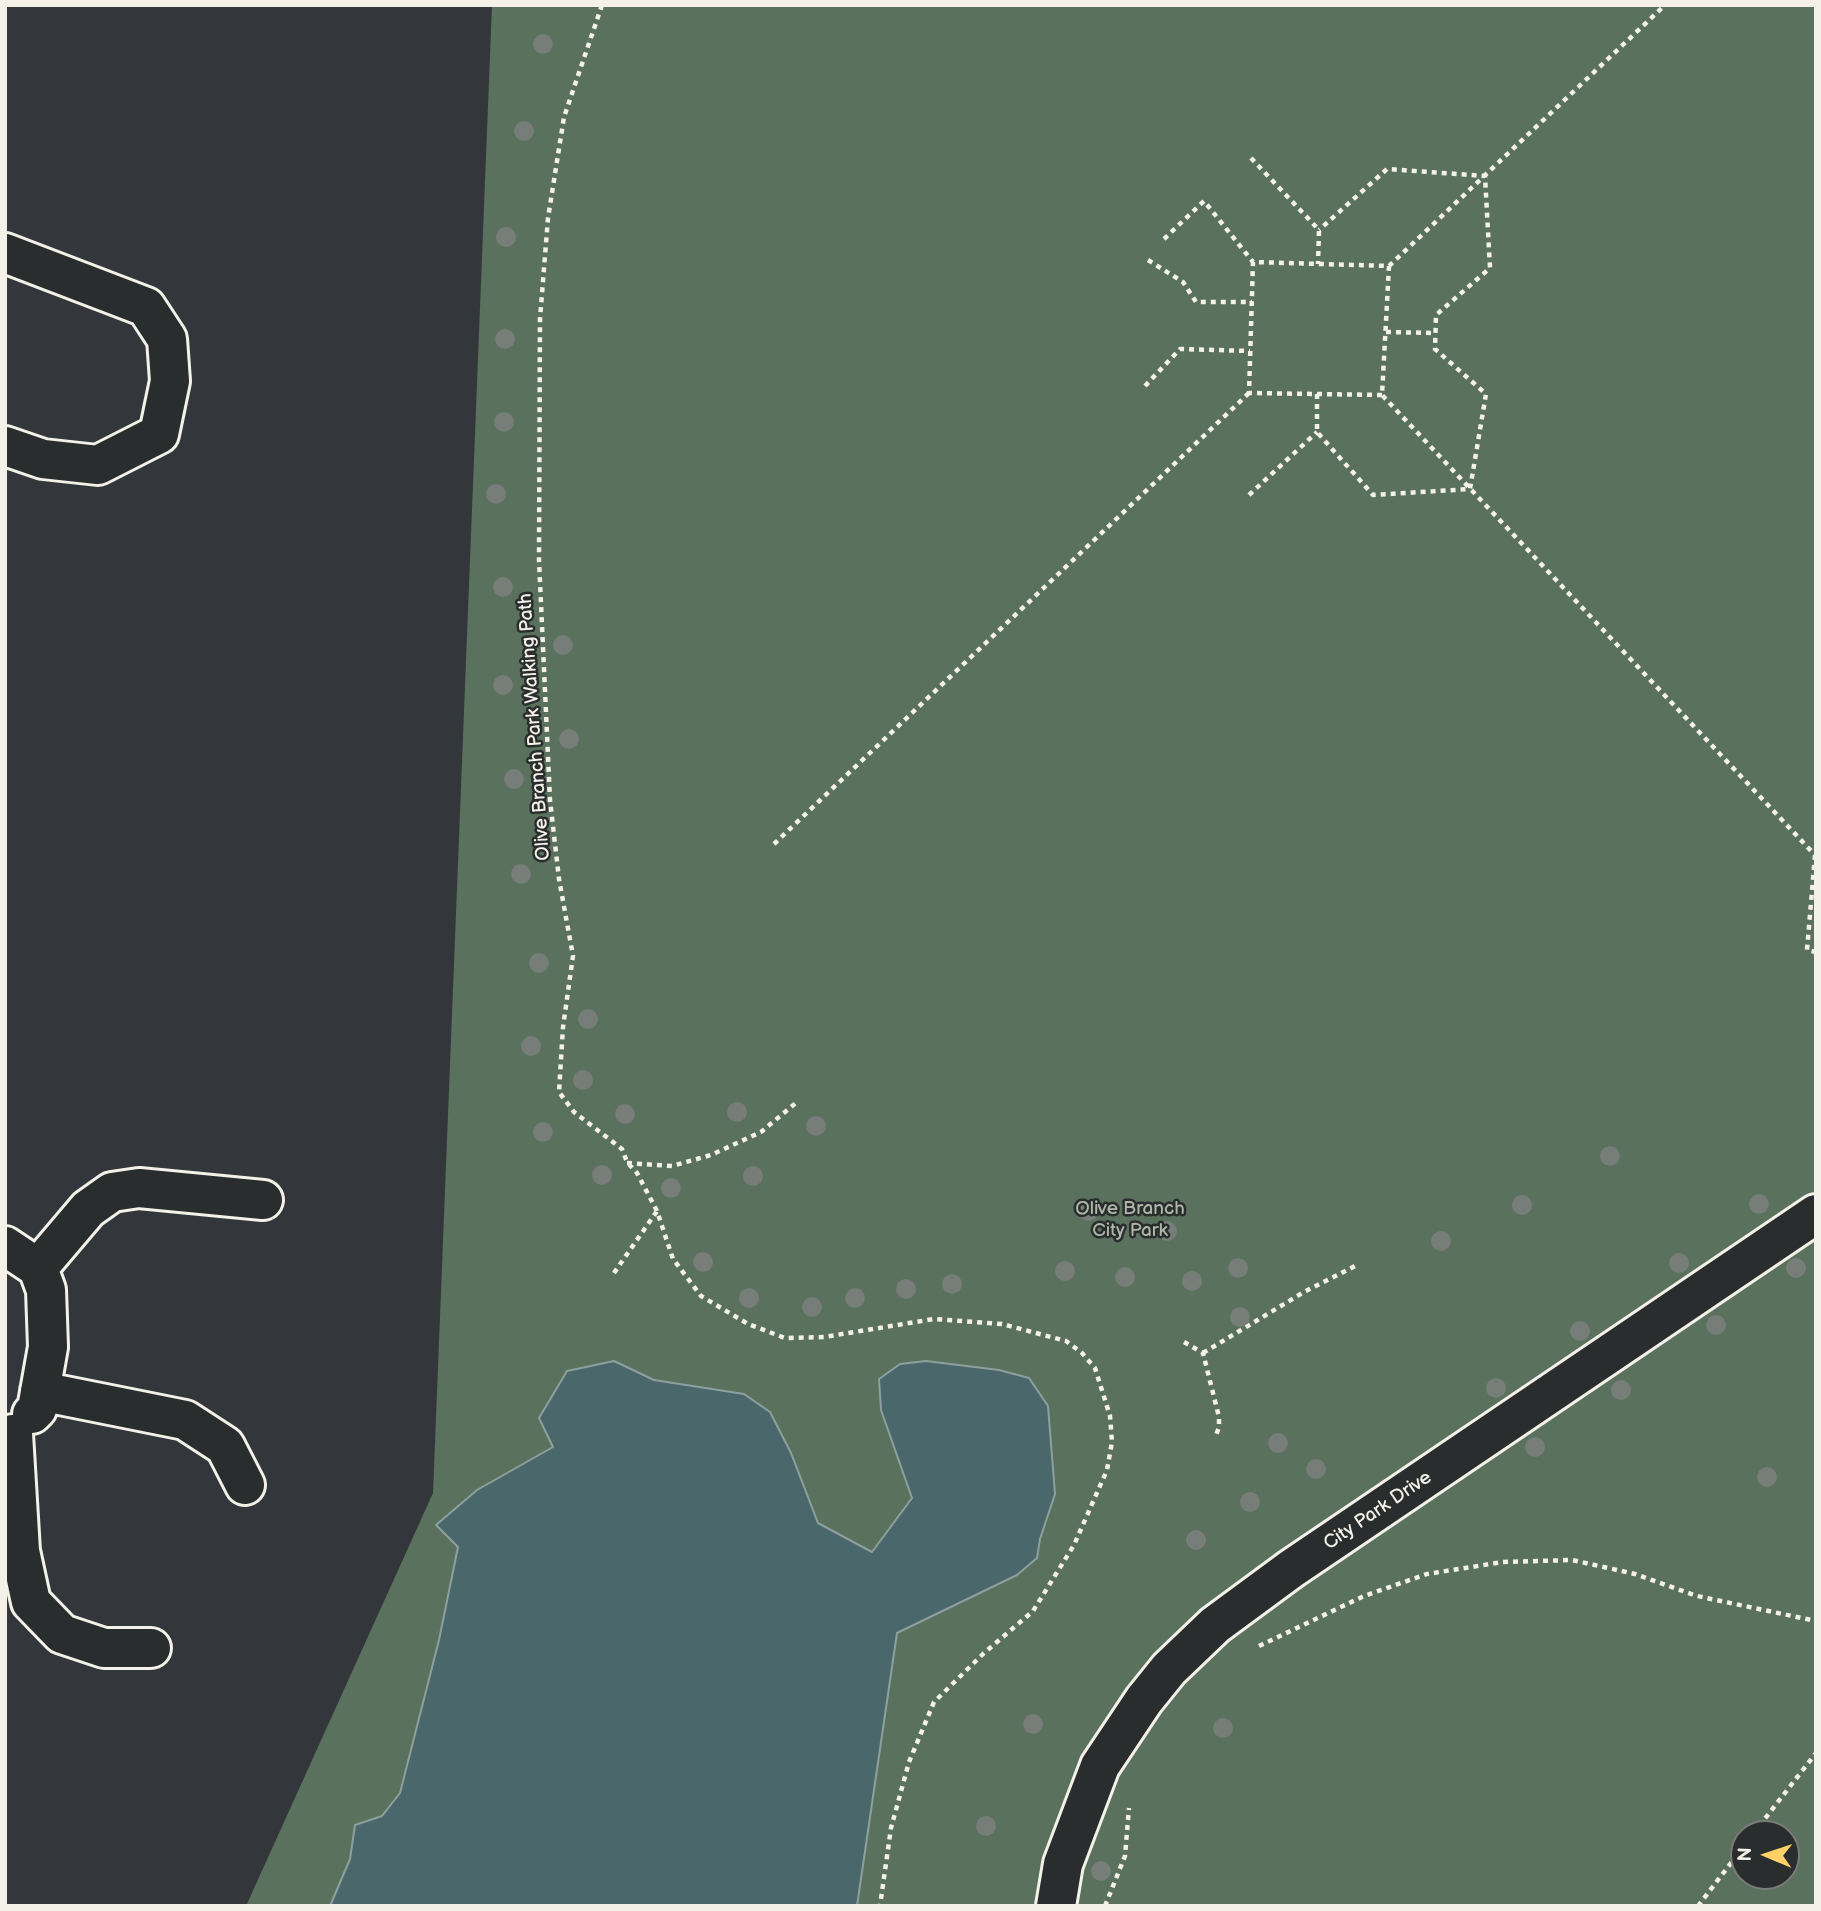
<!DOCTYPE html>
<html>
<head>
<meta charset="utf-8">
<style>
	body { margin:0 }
	#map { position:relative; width:1821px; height:1911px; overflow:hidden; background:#33373b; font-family:"Balsamiq Sans",sans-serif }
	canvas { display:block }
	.frame { position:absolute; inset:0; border:7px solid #f4f1e8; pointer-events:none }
	.north { position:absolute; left:1730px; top:1820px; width:70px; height:70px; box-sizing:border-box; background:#2a2d2e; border:2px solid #7b7b78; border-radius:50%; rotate:272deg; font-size:19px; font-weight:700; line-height:28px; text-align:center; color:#f4f1e8 }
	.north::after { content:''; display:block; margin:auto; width:24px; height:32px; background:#ffd166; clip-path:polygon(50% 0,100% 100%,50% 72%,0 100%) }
</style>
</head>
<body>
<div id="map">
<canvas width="1821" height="1911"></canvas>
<div class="frame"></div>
<div class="north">N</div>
</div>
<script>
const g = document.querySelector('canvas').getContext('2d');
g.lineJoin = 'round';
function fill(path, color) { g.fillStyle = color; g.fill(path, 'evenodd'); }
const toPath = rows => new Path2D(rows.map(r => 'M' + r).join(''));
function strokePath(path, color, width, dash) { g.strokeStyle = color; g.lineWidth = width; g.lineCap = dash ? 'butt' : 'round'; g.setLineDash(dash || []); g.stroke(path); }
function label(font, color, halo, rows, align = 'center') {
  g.font = font + ' "Balsamiq Sans",sans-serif'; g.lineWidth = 5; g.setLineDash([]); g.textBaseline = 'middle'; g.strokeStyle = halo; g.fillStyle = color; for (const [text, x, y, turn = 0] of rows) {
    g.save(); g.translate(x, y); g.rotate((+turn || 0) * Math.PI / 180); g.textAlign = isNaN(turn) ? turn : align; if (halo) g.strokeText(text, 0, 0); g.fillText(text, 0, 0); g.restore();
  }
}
fill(toPath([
	[492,5,1816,5,1816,1906,246,1906,433,1493],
	[1744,1834,1786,1834,1786,1876,1744,1876]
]), '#5a715d');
const water = toPath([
	[614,1361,654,1380,744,1394,770,1412,791,1453,818,1523,872,1552,912,1498,881,1410,879,1379,900,1364,926,1361,999,1370,1029,1378,1048,1406,1055,1494,1040,1539,1037,1558,1017,1575,897,1633,857,1906,330,1906,350,1859,355,1825,382,1816,400,1793,439,1640,458,1547,436,1525,477,1490,553,1447,539,1418,567,1371,614,1361]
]);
fill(water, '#4a686c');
strokePath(water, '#8e9f9e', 2);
const minor = toPath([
	[5,253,146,307,167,339,170,381,159,434,98,465,43,459,5,446],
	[5,1246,38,1268,46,1290,48,1347,37,1409,32,1414],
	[38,1268,88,1209,112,1192,139,1188,263,1200],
	[40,1391,185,1420,225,1446,245,1485],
	[13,1434,20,1551,31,1602,62,1634,104,1648,151,1648],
	[1056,1906,1063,1864,1100,1766,1144,1700,1169,1669,1215,1625,1291,1569,1816,1214]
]);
strokePath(minor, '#f4f1e8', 44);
strokePath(toPath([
	[602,5,564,117,548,218,540,319,539,560,550,800,559,879,573,956,563,1027,559,1092,574,1112,622,1149,627,1162,637,1173,657,1211,673,1259,701,1296,748,1324,785,1338,824,1337,934,1319,1002,1324,1066,1341,1082,1353,1095,1368,1110,1416,1112,1442,1107,1470,1074,1545,1033,1611,983,1654,934,1702,909,1762,891,1828,880,1906],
	[1251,158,1319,230,1318,264],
	[1164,239,1204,201,1253,262],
	[1148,260,1183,282,1196,302,1252,302],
	[1389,266,1665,5],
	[1386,332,1436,333],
	[1145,386,1180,349,1250,351],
	[1317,394,1317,432,1373,495,1470,489,1486,394,1435,349,1436,315,1490,268,1485,176,1387,169,1319,230],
	[1382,395,1249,393,1253,262,1389,266,1382,395,1815,855],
	[1249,495,1317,432],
	[774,844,1249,393],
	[1815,855,1807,950,1816,952],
	[627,1163,672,1166,711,1155,761,1132,797,1102],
	[614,1273,657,1211],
	[1184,1342,1203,1353,1219,1417,1219,1427,1215,1438],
	[1203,1353,1304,1292,1357,1265],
	[1259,1646,1364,1596,1427,1574,1503,1562,1572,1560,1635,1574,1697,1596,1816,1621],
	[1753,1834,1816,1753],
	[1105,1906,1125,1856,1129,1808],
	[1698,1906,1744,1846]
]), '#f4f1e8', 4.5, [5, 5]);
strokePath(minor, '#2a2d2e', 38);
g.fillStyle = '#777d78';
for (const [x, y] of [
	[543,44],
	[524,131],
	[506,237],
	[505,339],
	[504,422],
	[496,494],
	[503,587],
	[563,645],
	[503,685],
	[569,739],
	[514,779],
	[521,874],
	[539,963],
	[588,1019],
	[531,1046],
	[583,1080],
	[737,1112],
	[625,1114],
	[816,1126],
	[543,1132],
	[1610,1156],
	[602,1175],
	[753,1176],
	[671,1188],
	[1759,1204],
	[1522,1205],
	[1089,1211],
	[1167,1231],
	[1441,1241],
	[703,1262],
	[1679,1263],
	[1238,1268],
	[1796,1268],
	[1065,1271],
	[1125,1277],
	[1192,1281],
	[952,1284],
	[906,1289],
	[749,1298],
	[855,1298],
	[812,1307],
	[1240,1317],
	[1716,1325],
	[1580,1331],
	[1496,1388],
	[1621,1390],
	[1278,1443],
	[1535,1447],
	[1316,1469],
	[1767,1477],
	[1250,1502],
	[1196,1540],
	[1033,1724],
	[1223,1728],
	[986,1826],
	[1101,1871]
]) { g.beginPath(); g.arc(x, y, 10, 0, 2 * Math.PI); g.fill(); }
label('19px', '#f4f1e8', '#2a2d2e', [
	["Olive Branch Park Walking Path",535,727,-94],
	["City Park Drive",1378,1511,-34]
]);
label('19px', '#afb7a9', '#2a2d2e', [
	["Olive Branch",1130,1209],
	["City Park",1130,1231]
]);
</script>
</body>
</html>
